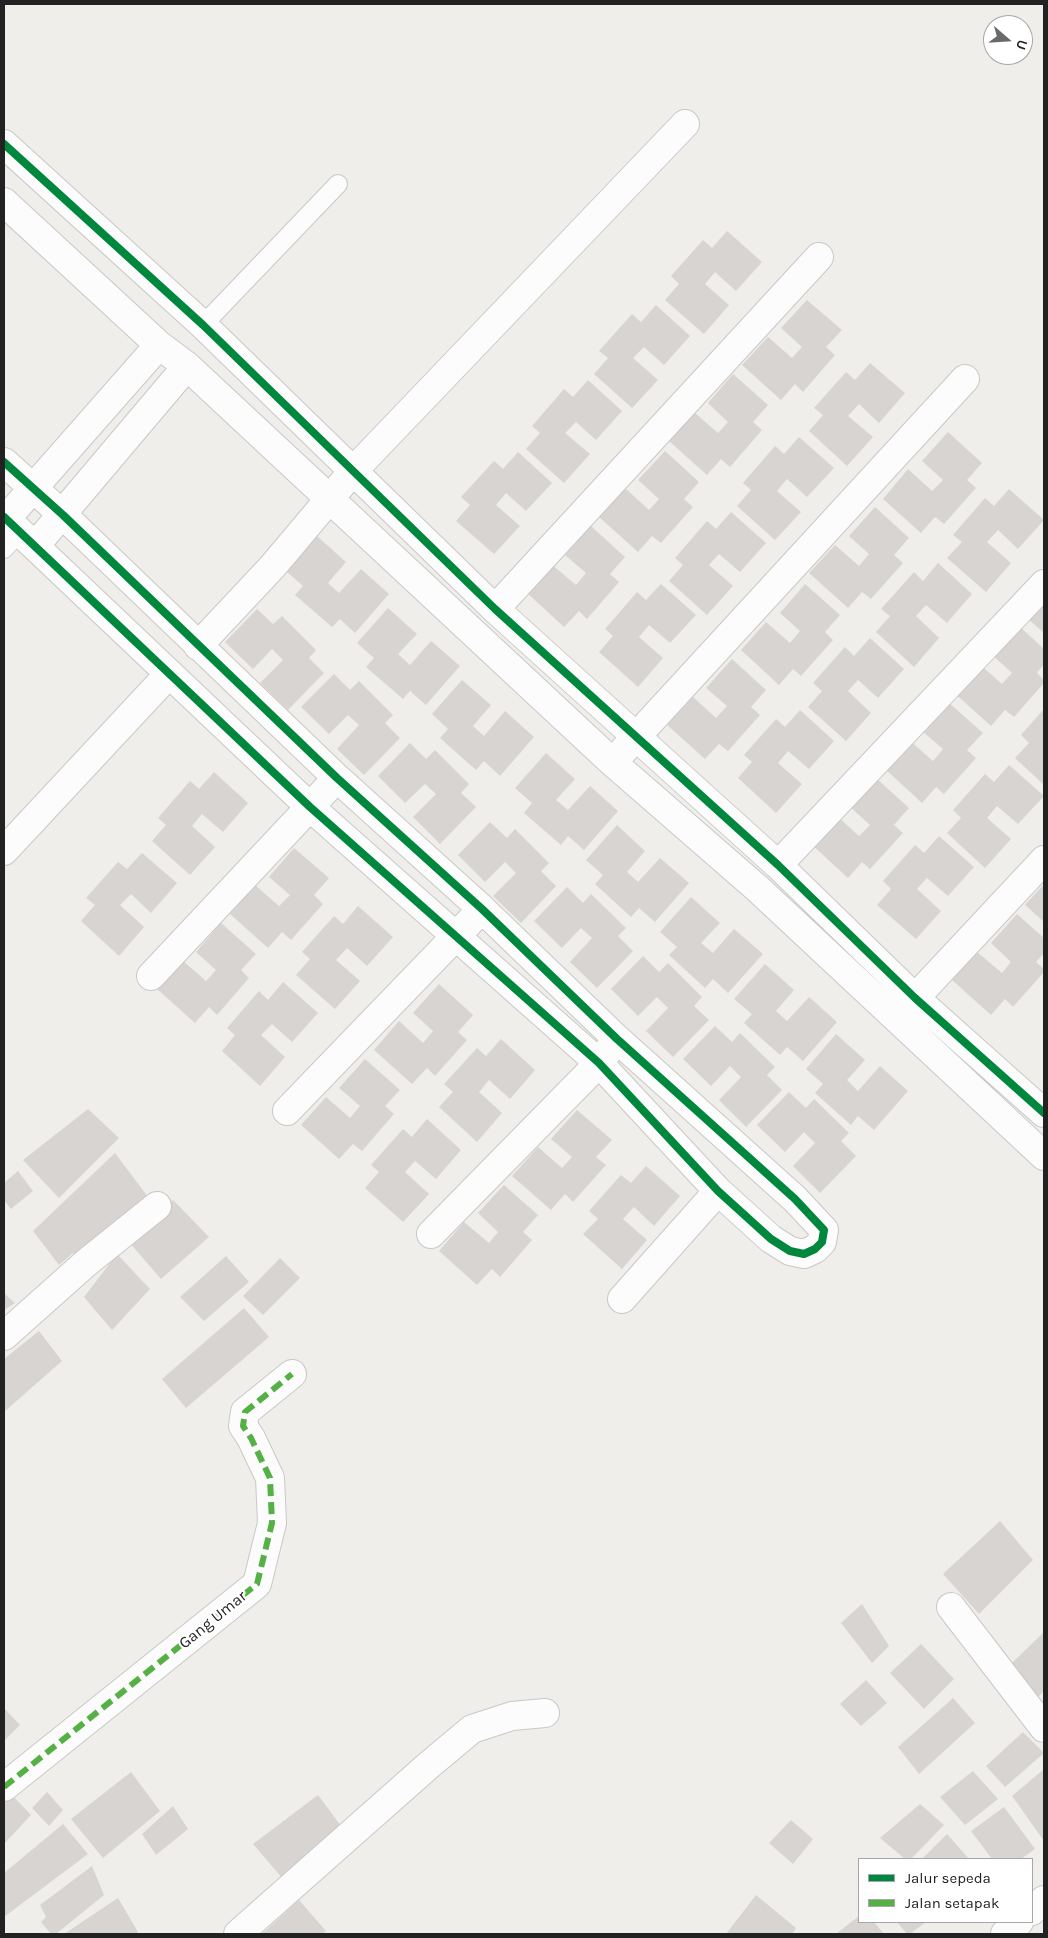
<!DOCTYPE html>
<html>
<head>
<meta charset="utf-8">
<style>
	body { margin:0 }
	#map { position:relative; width:1048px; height:1938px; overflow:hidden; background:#f0eeeb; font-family:Karla,sans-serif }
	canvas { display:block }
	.frame { position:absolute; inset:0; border:5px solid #222; pointer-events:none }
	.legend { position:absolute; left:858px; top:1858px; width:175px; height:65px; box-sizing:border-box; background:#fff; border:1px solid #a7a7a7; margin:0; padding:6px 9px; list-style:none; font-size:15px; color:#222 }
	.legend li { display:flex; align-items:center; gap:10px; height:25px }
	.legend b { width:25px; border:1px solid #a7a7a7 }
	.north { position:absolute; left:983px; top:15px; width:50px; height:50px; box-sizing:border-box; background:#fff; border:1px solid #a7a7a7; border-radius:50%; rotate:109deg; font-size:14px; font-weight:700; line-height:20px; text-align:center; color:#222 }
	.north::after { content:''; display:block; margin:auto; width:18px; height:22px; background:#6a6968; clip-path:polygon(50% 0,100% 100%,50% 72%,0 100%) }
</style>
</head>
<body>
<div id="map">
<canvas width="1048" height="1938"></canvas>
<div class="frame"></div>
<ul class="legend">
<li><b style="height:6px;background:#00873e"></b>Jalur sepeda</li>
<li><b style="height:6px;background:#55b145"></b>Jalan setapak</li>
</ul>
<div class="north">U</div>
</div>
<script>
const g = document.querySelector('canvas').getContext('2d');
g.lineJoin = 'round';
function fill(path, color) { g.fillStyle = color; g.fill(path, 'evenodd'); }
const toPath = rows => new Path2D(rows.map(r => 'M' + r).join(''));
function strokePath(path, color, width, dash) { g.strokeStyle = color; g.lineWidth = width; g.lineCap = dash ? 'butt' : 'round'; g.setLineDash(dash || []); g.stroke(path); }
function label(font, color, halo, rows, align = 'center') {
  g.font = font + ' Karla,sans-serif'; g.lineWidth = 4.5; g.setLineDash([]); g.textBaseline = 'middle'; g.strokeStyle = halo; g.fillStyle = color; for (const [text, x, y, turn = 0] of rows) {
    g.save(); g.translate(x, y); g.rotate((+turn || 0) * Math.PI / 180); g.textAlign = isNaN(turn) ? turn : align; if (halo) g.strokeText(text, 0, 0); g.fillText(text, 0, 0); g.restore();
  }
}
fill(toPath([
	[727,231,762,262,736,291,715,272,705,284,729,305,704,334,665,300,679,284,671,276,703,240,712,248],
	[807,300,842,330,826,347,835,355,803,392,795,384,781,400,742,365,768,337,792,358,802,347,781,328],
	[656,305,690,336,664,365,644,347,633,358,658,380,632,408,594,374,608,358,599,351,632,314,641,322],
	[870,363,905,393,879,423,859,404,848,416,873,437,847,466,809,431,823,415,814,408,846,372,855,380],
	[733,374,768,405,753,422,762,430,730,467,721,459,707,475,669,441,694,412,718,433,728,422,708,403],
	[588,380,622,411,596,440,576,422,565,433,590,454,564,483,526,449,540,433,532,426,564,389,573,397],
	[948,432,982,463,967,480,976,488,944,524,935,517,921,533,883,499,908,469,932,491,943,480,922,461],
	[799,437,834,468,807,497,787,479,777,491,801,512,775,540,737,506,751,490,743,483,775,446,784,454],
	[665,451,699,482,684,499,693,507,661,543,652,536,638,552,599,517,625,488,649,510,659,499,638,480],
	[518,452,552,483,526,511,506,493,496,505,520,526,494,554,456,521,470,505,461,497,494,461,503,469],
	[1009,489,1044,520,1018,549,998,530,987,542,1011,563,986,592,947,558,962,542,953,535,985,498,994,506],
	[875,507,909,538,894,555,903,563,871,599,862,592,848,608,809,573,835,545,859,566,869,554,849,536],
	[731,512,766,543,740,572,719,554,709,565,733,586,707,615,669,581,683,565,675,558,707,521,716,529],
	[591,526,625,557,610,574,619,582,587,619,579,611,564,627,526,592,551,564,576,585,586,573,565,555],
	[317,536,346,562,328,583,339,593,361,569,389,594,355,633,340,619,332,627,295,595,303,586,286,571],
	[938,563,972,594,947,623,926,605,916,616,939,638,914,667,876,632,890,616,881,609,914,572,923,581],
	[661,584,696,615,670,643,649,625,639,637,663,658,638,687,599,652,613,636,605,629,637,592,646,600],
	[805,584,840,615,825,632,833,640,801,676,793,669,779,685,741,650,766,622,790,643,800,631,780,613],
	[1044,596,1044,633,1026,617],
	[388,608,417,634,398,654,410,665,431,641,460,666,426,705,410,691,403,699,366,667,374,658,357,643],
	[257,609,273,624,282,616,316,650,309,658,324,673,288,710,260,683,283,660,272,649,253,669,225,642],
	[1018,625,1044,649,1044,664,1037,673,1044,680,1044,683,1014,717,1005,710,991,726,952,691,978,663,1002,684,1012,673,991,654],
	[870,638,904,669,878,698,858,680,848,691,871,713,846,741,808,707,822,691,813,683,845,647,854,656],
	[732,659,766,690,751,707,760,715,728,751,719,744,705,759,667,725,693,697,716,718,727,706,706,688],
	[334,674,350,690,359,681,393,715,385,723,400,738,364,775,337,749,359,725,348,715,329,734,301,707],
	[462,680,491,705,473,726,484,736,505,711,534,737,500,776,484,761,476,770,440,738,448,729,432,714],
	[948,702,983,733,967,750,976,758,944,794,936,787,922,803,884,768,909,740,933,761,943,749,922,731],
	[1044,709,1044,785,1015,758,1029,743,1021,735],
	[800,710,834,741,809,769,788,751,778,763,802,784,776,813,738,778,752,762,744,755,776,719,785,727],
	[410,743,426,759,435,750,469,784,461,793,476,807,440,844,413,817,436,794,425,784,405,803,378,776],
	[546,753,575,779,556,800,568,810,590,786,618,811,584,850,568,836,561,845,524,813,532,803,515,788],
	[1009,765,1044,796,1018,824,997,806,987,818,1011,839,985,868,947,833,961,818,953,810,985,774,994,782],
	[214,772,248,803,223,832,202,814,192,826,215,847,190,875,152,841,166,825,158,818,190,781,199,789],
	[875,777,909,808,894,825,903,833,870,869,862,862,848,878,810,843,836,815,859,836,870,825,849,806],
	[490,822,507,838,515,829,549,863,541,871,556,886,521,923,493,896,516,873,505,862,485,882,458,855],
	[617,825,645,851,627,872,638,882,660,858,689,883,655,922,639,908,631,917,595,884,603,875,586,860],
	[939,836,974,867,948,896,927,878,917,889,941,911,916,939,877,905,891,889,883,881,915,845,924,853],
	[294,848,329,878,314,895,323,904,291,940,282,932,268,948,230,914,255,885,279,906,290,895,269,877],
	[142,853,177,883,151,913,131,894,120,905,144,927,119,956,81,921,95,905,86,898,118,862,127,869],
	[1044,884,1044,922,1025,905],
	[567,887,583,903,591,894,626,928,618,936,633,951,597,988,570,962,592,938,581,928,562,948,534,921],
	[691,897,720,923,701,943,713,953,734,929,763,954,728,993,713,979,705,988,669,955,677,947,660,932],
	[358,906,393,937,367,966,347,948,336,960,360,981,335,1009,296,975,310,959,302,952,334,916,343,924],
	[1017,914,1044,938,1044,953,1036,962,1044,969,1044,972,1013,1007,1005,999,991,1015,952,980,977,952,1002,973,1011,962,991,943],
	[221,923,256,954,241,970,249,978,217,1015,209,1007,195,1023,157,989,182,960,206,981,216,970,196,952],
	[643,956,659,972,668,963,702,997,694,1006,709,1020,673,1057,646,1031,668,1008,657,997,638,1016,611,989],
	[765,964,794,990,776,1011,787,1021,809,997,837,1022,803,1061,787,1047,780,1055,744,1023,752,1014,734,999],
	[283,982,318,1013,292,1042,272,1024,261,1035,285,1057,260,1086,222,1051,235,1035,227,1028,259,991,268,1000],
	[439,984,473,1015,458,1032,467,1040,435,1076,427,1068,412,1084,374,1050,399,1021,423,1043,433,1031,413,1013],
	[715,1026,732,1042,740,1033,775,1067,767,1075,782,1090,746,1127,719,1100,741,1077,730,1066,711,1086,683,1059],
	[836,1034,865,1060,847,1080,858,1091,880,1066,908,1091,874,1130,858,1116,851,1125,815,1093,823,1084,806,1069],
	[501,1039,535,1070,510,1099,489,1080,479,1092,502,1113,477,1142,439,1107,453,1092,444,1084,477,1048,486,1056],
	[365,1059,400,1090,385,1106,394,1114,362,1151,353,1144,339,1159,301,1125,326,1097,350,1118,360,1106,339,1088],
	[789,1092,806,1108,814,1099,849,1133,841,1141,856,1156,820,1193,793,1166,815,1143,804,1132,785,1152,757,1125],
	[88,1109,119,1138,59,1198,23,1160],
	[577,1110,612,1140,596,1157,606,1165,573,1202,565,1194,551,1210,512,1176,538,1147,562,1168,572,1157,551,1139],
	[427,1119,461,1150,436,1179,415,1161,405,1172,429,1194,403,1222,365,1188,379,1172,371,1165,403,1129,412,1137],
	[115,1153,148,1197,78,1259,73,1253,59,1265,33,1231],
	[646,1166,680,1196,654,1226,634,1207,623,1219,647,1240,622,1269,583,1234,598,1219,589,1211,621,1175,631,1183],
	[18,1171,33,1191,11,1209,4,1200,4,1183],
	[504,1185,538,1215,523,1232,532,1240,500,1277,492,1269,477,1285,439,1251,464,1222,489,1243,498,1232,478,1213],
	[173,1200,209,1237,161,1279,129,1242],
	[117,1254,150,1289,112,1330,84,1297],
	[226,1256,249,1282,204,1321,180,1297],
	[280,1258,300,1278,263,1315,243,1296],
	[4,1293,15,1303,4,1310],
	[244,1308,269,1337,186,1408,162,1379],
	[39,1331,62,1361,4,1412,4,1359],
	[1000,1521,1033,1560,979,1614,943,1574],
	[862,1604,889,1646,872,1663,841,1623],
	[1044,1632,1044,1691,1035,1700,1011,1664],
	[921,1644,954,1679,924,1709,890,1673],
	[866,1680,887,1703,861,1726,840,1704],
	[953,1698,975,1723,919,1774,898,1747],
	[4,1708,20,1725,4,1741],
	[1023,1732,1044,1753,1005,1787,986,1766],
	[1044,1769,1044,1841,1012,1796],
	[973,1771,998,1799,965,1825,940,1797],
	[131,1772,160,1811,103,1858,71,1819],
	[47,1792,63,1810,49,1826,32,1808],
	[10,1793,31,1815,4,1844,4,1800],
	[318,1795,344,1830,283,1879,253,1844],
	[920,1804,944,1825,911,1859,905,1859,880,1838],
	[173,1806,188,1829,156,1855,142,1834],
	[1004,1807,1035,1849,1021,1859,992,1859,971,1831],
	[791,1820,813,1839,793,1864,769,1843],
	[63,1824,88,1854,4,1917,4,1873],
	[947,1834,969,1859,922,1859],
	[92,1866,104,1895,56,1934,51,1934,41,1922,46,1917,40,1905],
	[756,1895,796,1928,792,1934,726,1934],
	[118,1898,138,1932,135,1934,64,1934],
	[299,1900,326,1931,322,1934,262,1934],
	[859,1916,859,1922,874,1922,884,1934,836,1934],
	[897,1922,926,1922,910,1934,907,1934]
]), '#d7d4d2');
const lane = toPath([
	[203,325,338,184],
	[4,549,20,532]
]);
const street = toPath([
	[4,144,203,325,495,609,778,865,915,998,1044,1113],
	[4,202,159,345,187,366,612,762,758,889,1044,1156],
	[4,462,63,515,337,778,482,909,617,1039,795,1199,824,1230,822,1242,815,1249,804,1254,790,1251,771,1239,718,1191,599,1063,310,807,4,517],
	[6,519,159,345],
	[35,546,187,366],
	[495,609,819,257],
	[198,646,273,566,353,471,685,124],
	[623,751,965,379],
	[4,851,169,674],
	[778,865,1044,584],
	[151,976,337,778],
	[915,998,1044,860],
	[287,1111,482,909],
	[431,1234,599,1063,610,1048],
	[622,1299,718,1191],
	[4,1336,86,1263,157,1206],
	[951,1607,1044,1728],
	[4,1787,257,1584,272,1523,270,1478,251,1438,243,1426,245,1412,292,1374],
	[1032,1911,1044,1900],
	[238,1934,429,1765,472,1729,512,1716,545,1713],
	[1005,1934,1019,1922]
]);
strokePath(lane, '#c9c8c7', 20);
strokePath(street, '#c9c8c7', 30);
strokePath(lane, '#fdfcfc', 18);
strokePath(street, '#fdfcfc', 28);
strokePath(toPath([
	[4,1787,257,1584,272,1523,270,1478,251,1438,243,1426,245,1412,292,1374]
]), '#55b145', 6, [12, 6]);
strokePath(toPath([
	[4,144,203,325,495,609,778,865,915,998,1044,1113],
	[4,462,63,515,337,778,482,909,617,1039,795,1199,824,1230,822,1242,815,1249,804,1254,790,1251,771,1239,718,1191,599,1063,310,807,4,517]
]), '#00873e', 8);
label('16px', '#222', '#fff', [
	["Gang Umar",213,1620,-39]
]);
</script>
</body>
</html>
